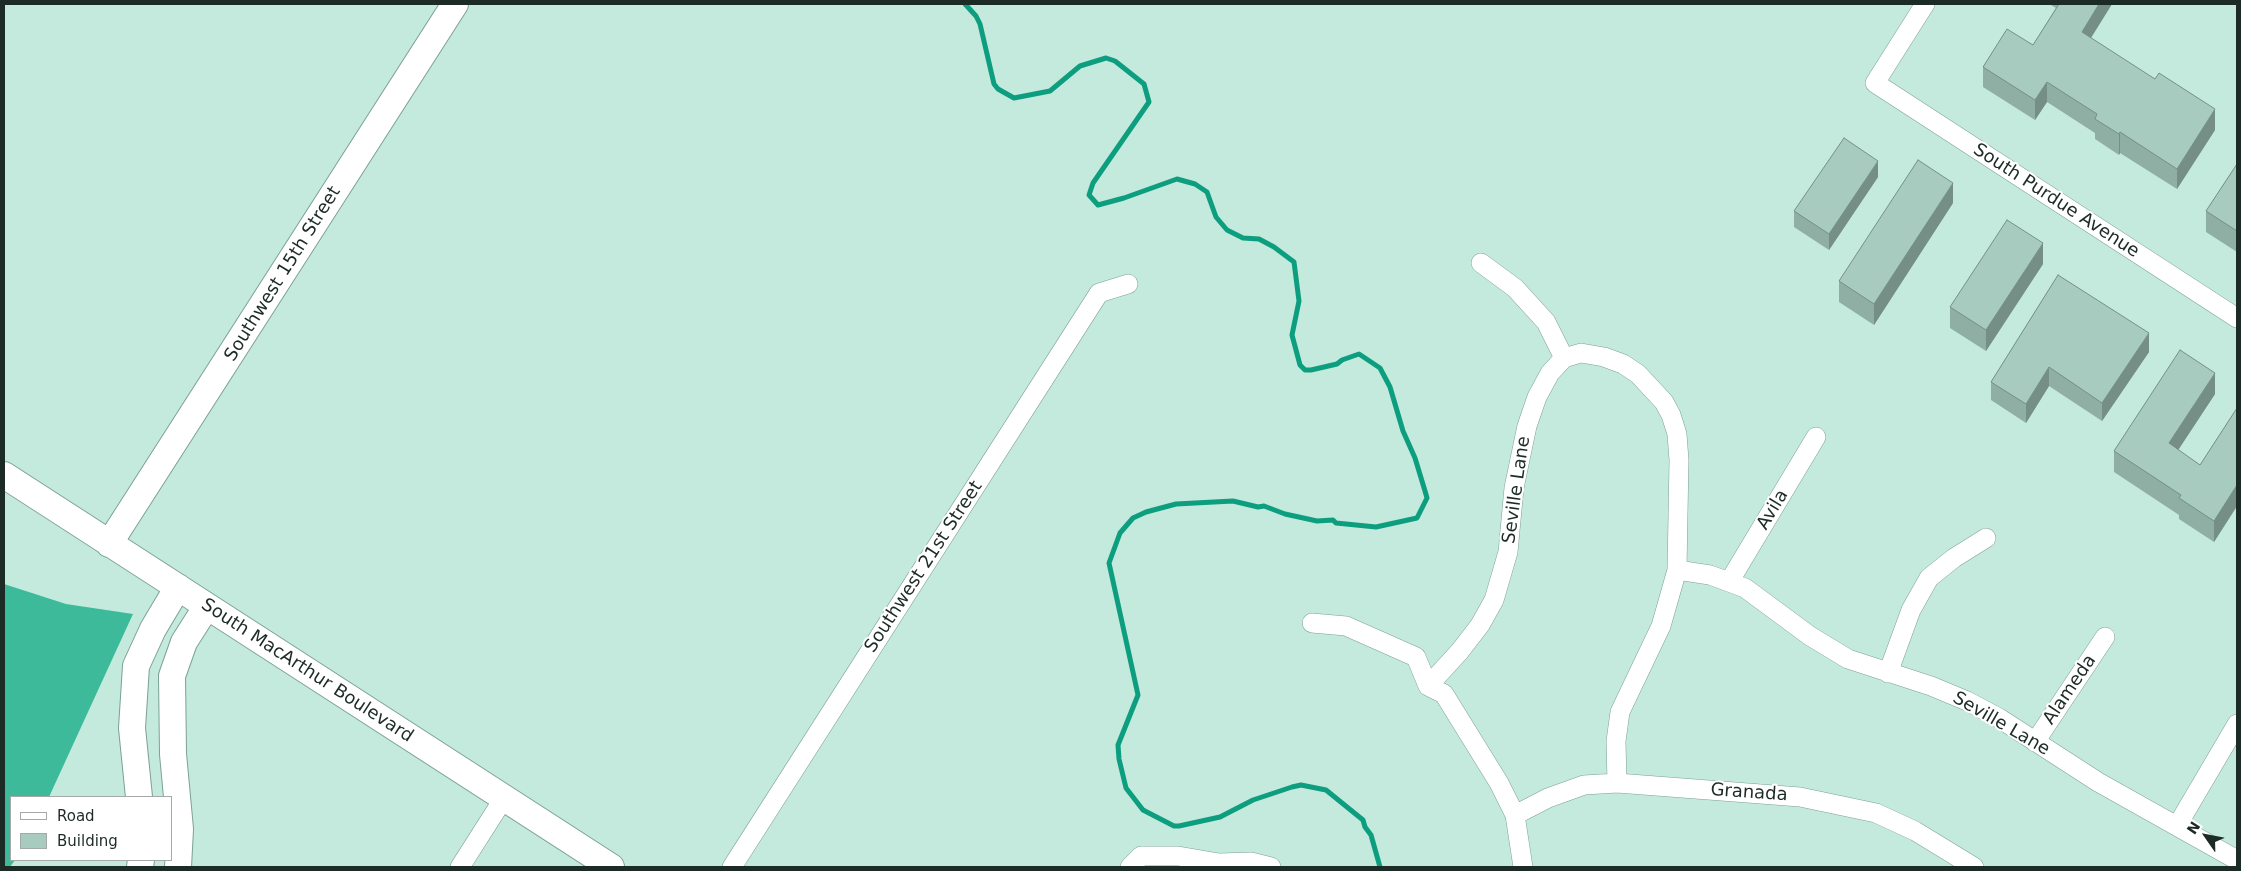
<!DOCTYPE html>
<html>
<head>
<meta charset="utf-8">
<style>
	body { margin:0 }
	#map { position:relative; width:2241px; height:871px; overflow:hidden; background:#c4eadd; font-family:"DejaVu Sans",sans-serif }
	canvas { display:block }
	.frame { position:absolute; inset:0; border:5px solid #1d2b26; pointer-events:none }
	.legend { position:absolute; left:10px; top:796px; width:162px; height:65px; box-sizing:border-box; background:#fff; border:1px solid #a5aaa8; margin:0; padding:6px 9px; list-style:none; font-size:15px; color:#1d2b26 }
	.legend li { display:flex; align-items:center; gap:10px; height:25px }
	.legend b { width:25px; border:1px solid #a5aaa8 }
	.north { position:absolute; left:2181px; top:811px; width:50px; height:50px; -webkit-text-stroke:4px #fff; paint-order:stroke; rotate:303deg; font-size:14px; font-weight:700; line-height:20px; text-align:center; color:#1d2b26 }
	.north::after { content:''; display:block; margin:auto; width:18px; height:22px; background:#1d2b26; clip-path:polygon(50% 0,100% 100%,50% 72%,0 100%) }
</style>
</head>
<body>
<div id="map">
<canvas width="2241" height="871"></canvas>
<div class="frame"></div>
<ul class="legend">
<li><b style="height:6px;background:#fff"></b>Road</li>
<li><b style="height:14px;background:#a7ccbf"></b>Building</li>
</ul>
<div class="north">N</div>
</div>
<script>
const g = document.querySelector('canvas').getContext('2d');
g.lineJoin = 'round';
function fill(path, color) { g.fillStyle = color; g.fill(path, 'evenodd'); }
const toPath = rows => new Path2D(rows.map(r => 'M' + r).join(''));
function strokePath(path, color, width, dash) { g.strokeStyle = color; g.lineWidth = width; g.lineCap = dash ? 'butt' : 'round'; g.setLineDash(dash || []); g.stroke(path); }
function label(font, color, halo, rows, align = 'center') {
  g.font = font + ' "DejaVu Sans",sans-serif'; g.lineWidth = 4; g.setLineDash([]); g.textBaseline = 'middle'; g.strokeStyle = halo; g.fillStyle = color; for (const [text, x, y, turn = 0] of rows) {
    g.save(); g.translate(x, y); g.rotate((+turn || 0) * Math.PI / 180); g.textAlign = isNaN(turn) ? turn : align; if (halo) g.strokeText(text, 0, 0); g.fillText(text, 0, 0); g.restore();
  }
}
fill(toPath([
	[4,584,66,604,133,614,49,797,11,797,11,860,15,860,10,867,4,867]
]), '#3dba99');
strokePath(toPath([
	[965,4,976,16,980,24,994,84,998,89,1014,98,1050,91,1080,66,1106,58,1115,61,1144,84,1149,102,1093,183,1089,195,1098,205,1124,198,1177,179,1195,184,1207,192,1216,217,1227,230,1243,238,1259,239,1274,247,1294,262,1299,301,1292,335,1300,365,1305,370,1311,370,1337,364,1342,360,1359,354,1380,368,1390,387,1403,431,1415,458,1425,491,1427,498,1417,518,1376,527,1336,523,1333,520,1317,521,1285,514,1264,506,1258,507,1233,501,1176,504,1146,512,1133,518,1120,533,1109,563,1138,695,1118,745,1119,759,1126,788,1143,810,1174,826,1179,826,1220,817,1253,800,1292,787,1301,785,1326,790,1363,820,1365,827,1371,835,1380,867]
]), '#0d9e7f', 5);
const street = toPath([
	[1925,4,1875,83,2237,318],
	[1481,263,1515,288,1546,322,1564,358],
	[1677,570,1710,575,1745,588,1810,636,1848,659,1931,686,1967,701,1999,718,2098,782,2237,860],
	[1729,582,1816,437],
	[1312,623,1346,626,1416,657,1428,686,1444,694,1499,783,1515,815,1523,867],
	[1888,673,1911,610,1929,578,1954,558,1986,538],
	[1428,686,1460,651,1480,625,1494,600,1508,552,1514,488,1527,426,1537,397,1550,373,1564,358,1581,353,1604,357,1623,364,1638,374,1664,402,1671,415,1677,434,1679,460,1677,570,1661,626,1620,712,1616,741,1617,783],
	[2035,742,2105,637],
	[1515,815,1548,798,1584,785,1617,783,1800,797,1876,813,1915,831,1974,867],
	[2177,826,2237,724],
	[460,867,504,798],
	[732,867,1099,293,1128,284],
	[1130,867,1141,856,1178,856,1219,863,1251,862,1271,867]
]);
const secondary = toPath([
	[4,475,611,867],
	[109,544,455,4],
	[139,797,132,728,136,666,153,629,178,587],
	[140,867,141,860],
	[178,867,180,829,173,754,172,676,184,642,207,606]
]);
strokePath(street, '#7da194', 20);
strokePath(secondary, '#7da194', 28);
strokePath(street, '#fff', 19);
strokePath(secondary, '#fff', 26);
fill(toPath([
	[2049,4,2112,4,2091,38,2215,130,2177,189,2120,153,2119,155,2095,139,2095,133,2047,102,2035,120,1983,87,1983,67,2033,45,2056,8],
	[2237,164,2237,252,2206,232,2206,211],
	[1878,177,1829,250,1794,227,1794,211],
	[1953,203,1874,325,1839,302,1839,281],
	[2043,264,1986,351,1950,328,1950,307],
	[2058,275,2149,352,2102,421,2049,386,2026,423,1991,400,1991,382],
	[2215,394,2178,450,2200,465,2237,408,2237,506,2214,542,2179,519,2179,515,2114,472,2114,451]
]), '#90afa4');
fill(toPath([
	[2099,4,2112,4,2082,52,2082,32],
	[2047,82,2047,102,2035,120,2035,100],
	[2215,109,2215,130,2177,189,2177,169],
	[2120,132,2120,153,2119,155,2119,134],
	[1878,161,1878,177,1829,250,1829,234],
	[1953,183,1953,203,1874,325,1874,304],
	[2043,243,2043,264,1986,351,1986,330],
	[2149,333,2149,352,2102,421,2102,403],
	[2049,367,2049,386,2026,423,2026,404],
	[2215,373,2215,394,2169,464,2169,443],
	[2237,485,2237,506,2214,542,2214,521]
]), '#758f86');
const building = toPath([
	[2059,4,2099,4,2082,32,2155,79,2159,73,2215,109,2177,169,2120,132,2119,134,2095,119,2097,114,2047,82,2035,100,1983,67,2007,29,2033,45,2059,4],
	[1844,138,1878,161,1829,234,1794,211,1844,138],
	[1918,160,1953,183,1874,304,1839,281,1918,160],
	[2237,164,2237,231,2206,211,2237,164],
	[2007,220,2043,243,1986,330,1950,307,2007,220],
	[2058,275,2149,333,2102,403,2049,367,2026,404,1991,382,2058,275],
	[2180,350,2215,373,2169,443,2200,465,2237,408,2237,485,2214,521,2179,498,2181,495,2114,451,2180,350]
]);
fill(building, '#a7ccbf');
strokePath(building, '#758f86', 1);
label('18px', '#1d2b26', '#fff', [
	["South Purdue Avenue",2056,201,33],
	["Southwest 15th Street",283,274,-58],
	["Seville Lane",1517,490,-82],
	["Avila",1773,510,-59],
	["Southwest 21st Street",924,567,-57],
	["South MacArthur Boulevard",307,671,33],
	["Alameda",2070,690,-56],
	["Seville Lane",2001,724,30],
	["Granada",1749,793,4]
]);
</script>
</body>
</html>
